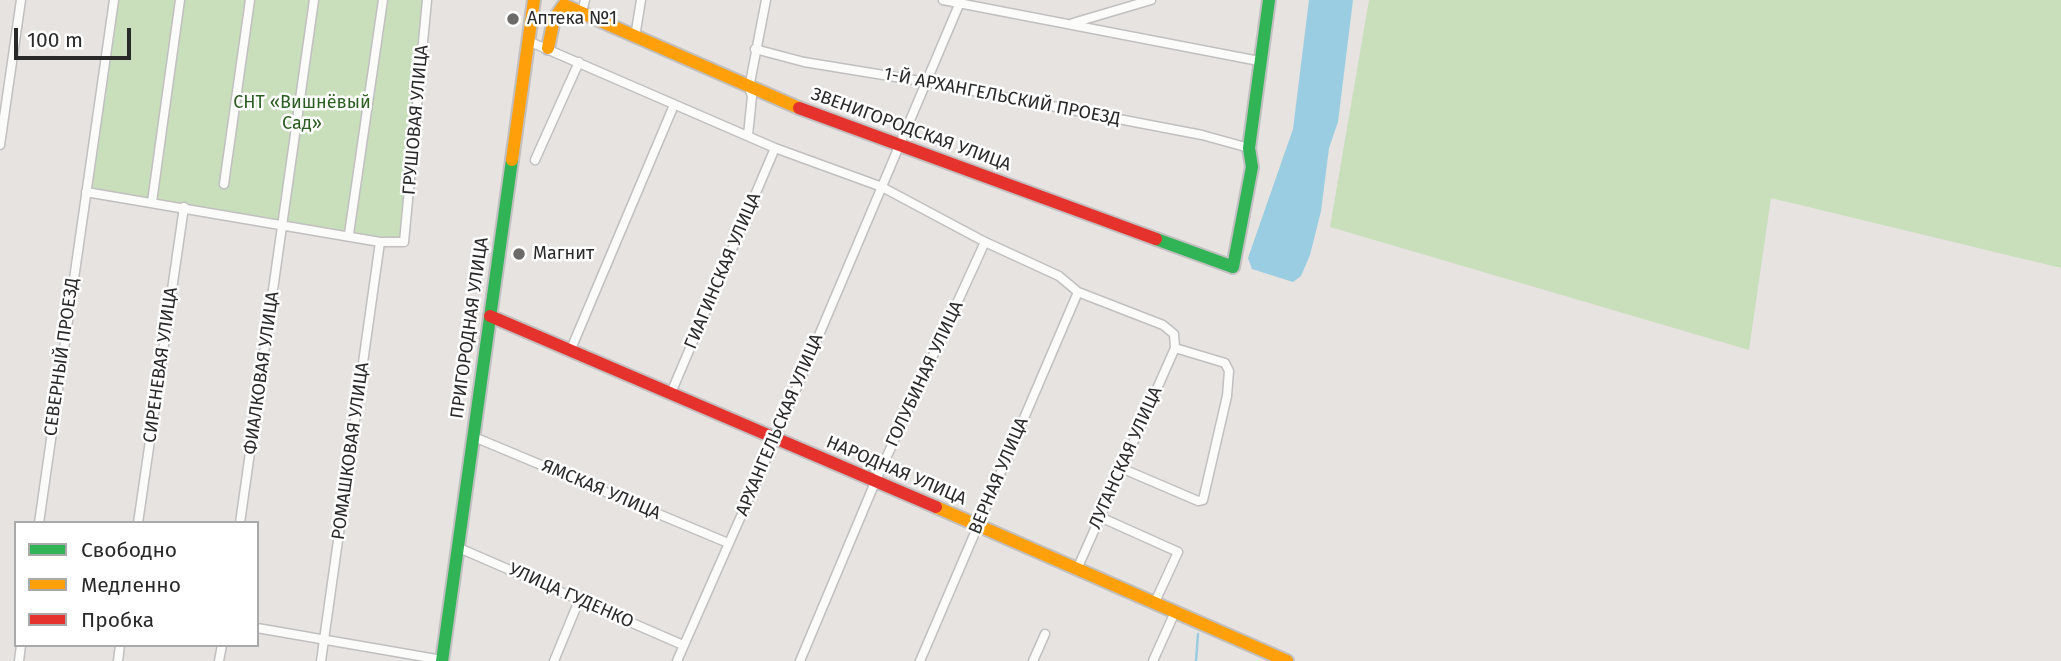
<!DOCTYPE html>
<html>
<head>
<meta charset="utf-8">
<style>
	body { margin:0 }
	#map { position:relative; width:2061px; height:661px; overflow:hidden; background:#e6e3e0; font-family:"Fira Sans",sans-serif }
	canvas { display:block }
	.legend { position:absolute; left:14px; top:521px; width:245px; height:126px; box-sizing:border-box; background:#fff; border:2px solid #a9a9a9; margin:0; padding:9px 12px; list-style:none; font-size:21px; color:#292929 }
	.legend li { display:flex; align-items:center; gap:14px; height:35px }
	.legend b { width:35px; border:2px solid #a9a9a9 }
	.scale { position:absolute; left:14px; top:28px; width:117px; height:32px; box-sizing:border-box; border:4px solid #292929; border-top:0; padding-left:9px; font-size:21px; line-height:24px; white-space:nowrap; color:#292929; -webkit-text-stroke:5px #fff; paint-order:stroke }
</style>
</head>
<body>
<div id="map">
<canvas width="2061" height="661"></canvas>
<ul class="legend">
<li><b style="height:9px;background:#30b455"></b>Свободно</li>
<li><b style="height:9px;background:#ff9f0a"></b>Медленно</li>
<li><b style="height:9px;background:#e5322d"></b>Пробка</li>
</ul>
<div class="scale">100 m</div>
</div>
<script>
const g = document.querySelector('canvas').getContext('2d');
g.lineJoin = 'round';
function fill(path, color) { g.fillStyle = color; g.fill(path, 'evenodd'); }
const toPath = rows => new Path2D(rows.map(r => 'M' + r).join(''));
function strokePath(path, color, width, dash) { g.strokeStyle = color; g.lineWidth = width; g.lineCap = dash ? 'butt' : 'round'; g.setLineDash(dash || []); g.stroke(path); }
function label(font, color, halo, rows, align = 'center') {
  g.font = font + ' "Fira Sans",sans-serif'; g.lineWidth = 5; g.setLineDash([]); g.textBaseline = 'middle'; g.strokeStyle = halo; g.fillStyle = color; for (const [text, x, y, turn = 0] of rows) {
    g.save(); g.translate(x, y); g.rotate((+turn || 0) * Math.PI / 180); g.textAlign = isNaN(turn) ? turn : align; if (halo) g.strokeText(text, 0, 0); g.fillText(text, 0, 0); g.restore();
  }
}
fill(toPath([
	[114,0,427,0,402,243,86,192],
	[1369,0,2061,0,2061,268,1771,198,1749,350,1330,227]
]), '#c9dfbc');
fill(toPath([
	[1309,0,1353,0,1338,122,1329,148,1321,211,1310,255,1301,276,1293,282,1252,269,1248,258,1293,129]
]), '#9acde1');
strokePath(toPath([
	[1196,661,1198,634]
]), '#9acde1', 2.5);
const street = toPath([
	[943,0,1259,61],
	[582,12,585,0],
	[1073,23,1151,0],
	[635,37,641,0],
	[528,41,775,148,882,187,985,242,1059,276,1078,292,1163,325,1174,334,1175,348,1225,363,1229,371,1227,396,1203,500,1198,501,1121,468],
	[755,49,804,62,926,82,1202,135,1249,148],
	[748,135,752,96,749,88,766,0],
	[0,145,21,0],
	[535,160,579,62],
	[224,184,250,0],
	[86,192,380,242,404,242,427,0],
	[152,202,180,0],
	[349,234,383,0],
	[571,349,674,105],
	[671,393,775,148],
	[474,437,728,543],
	[1100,517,1178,552,1155,602],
	[39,523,114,0],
	[138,523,184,207],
	[240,523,314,0],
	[459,548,683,645],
	[1078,567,1175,348],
	[257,628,442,660],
	[19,661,21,645],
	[118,661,120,645],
	[219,661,222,645],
	[321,661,380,242],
	[554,661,580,598],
	[677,661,775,439,961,0],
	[800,661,876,480,985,242],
	[920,661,1078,292],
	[1033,661,1045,634],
	[1153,661,1175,612]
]);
const fast = toPath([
	[1156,239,1233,267,1252,167,1249,148,1269,0],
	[442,661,512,160]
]);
const slow = toPath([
	[548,48,554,19,564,5,799,108],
	[512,160,534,0],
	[936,507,1287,661]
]);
const jam = toPath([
	[799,108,1156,239],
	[490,316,936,507]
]);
strokePath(street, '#c1bfc0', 11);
strokePath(fast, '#c1bfc0', 16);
strokePath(slow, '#c1bfc0', 16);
strokePath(jam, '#c1bfc0', 16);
strokePath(street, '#fbfbfa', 8);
strokePath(fast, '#30b455', 12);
strokePath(slow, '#ff9f0a', 12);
strokePath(jam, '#e5322d', 12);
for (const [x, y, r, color] of [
	[513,19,7,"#6b6a69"],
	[519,254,7,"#6b6a69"]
]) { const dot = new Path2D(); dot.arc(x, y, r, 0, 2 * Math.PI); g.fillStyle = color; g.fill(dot); strokePath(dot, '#fff', 2.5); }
label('18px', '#292929', '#fff', [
	["Аптека №1",527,19],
	["Магнит",533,254]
], 'left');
label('18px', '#292929', '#fff', [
	["1-Й АРХАНГЕЛЬСКИЙ ПРОЕЗД",1002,97,11],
	["ГРУШОВАЯ УЛИЦА",416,120,-85],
	["ЗВЕНИГОРОДСКАЯ УЛИЦА",911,130,20],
	["ГИАГИНСКАЯ УЛИЦА",723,271,-67],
	["ПРИГОРОДНАЯ УЛИЦА",470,328,-82],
	["СЕВЕРНЫЙ ПРОЕЗД",62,357,-82],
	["СИРЕНЕВАЯ УЛИЦА",161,365,-82],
	["ФИАЛКОВАЯ УЛИЦА",262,373,-82],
	["ГОЛУБИНАЯ УЛИЦА",925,374,-65],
	["АРХАНГЕЛЬСКАЯ УЛИЦА",780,425,-67],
	["РОМАШКОВАЯ УЛИЦА",351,451,-82],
	["ЛУГАНСКАЯ УЛИЦА",1126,458,-66],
	["НАРОДНАЯ УЛИЦА",896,471,23],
	["ВЕРНАЯ УЛИЦА",999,476,-67],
	["ЯМСКАЯ УЛИЦА",601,490,23],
	["УЛИЦА ГУДЕНКО",571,596,24]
]);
label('18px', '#2b5e21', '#fff', [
	["СНТ «Вишнёвый",302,103],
	["Cад»",302,124]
]);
</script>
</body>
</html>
